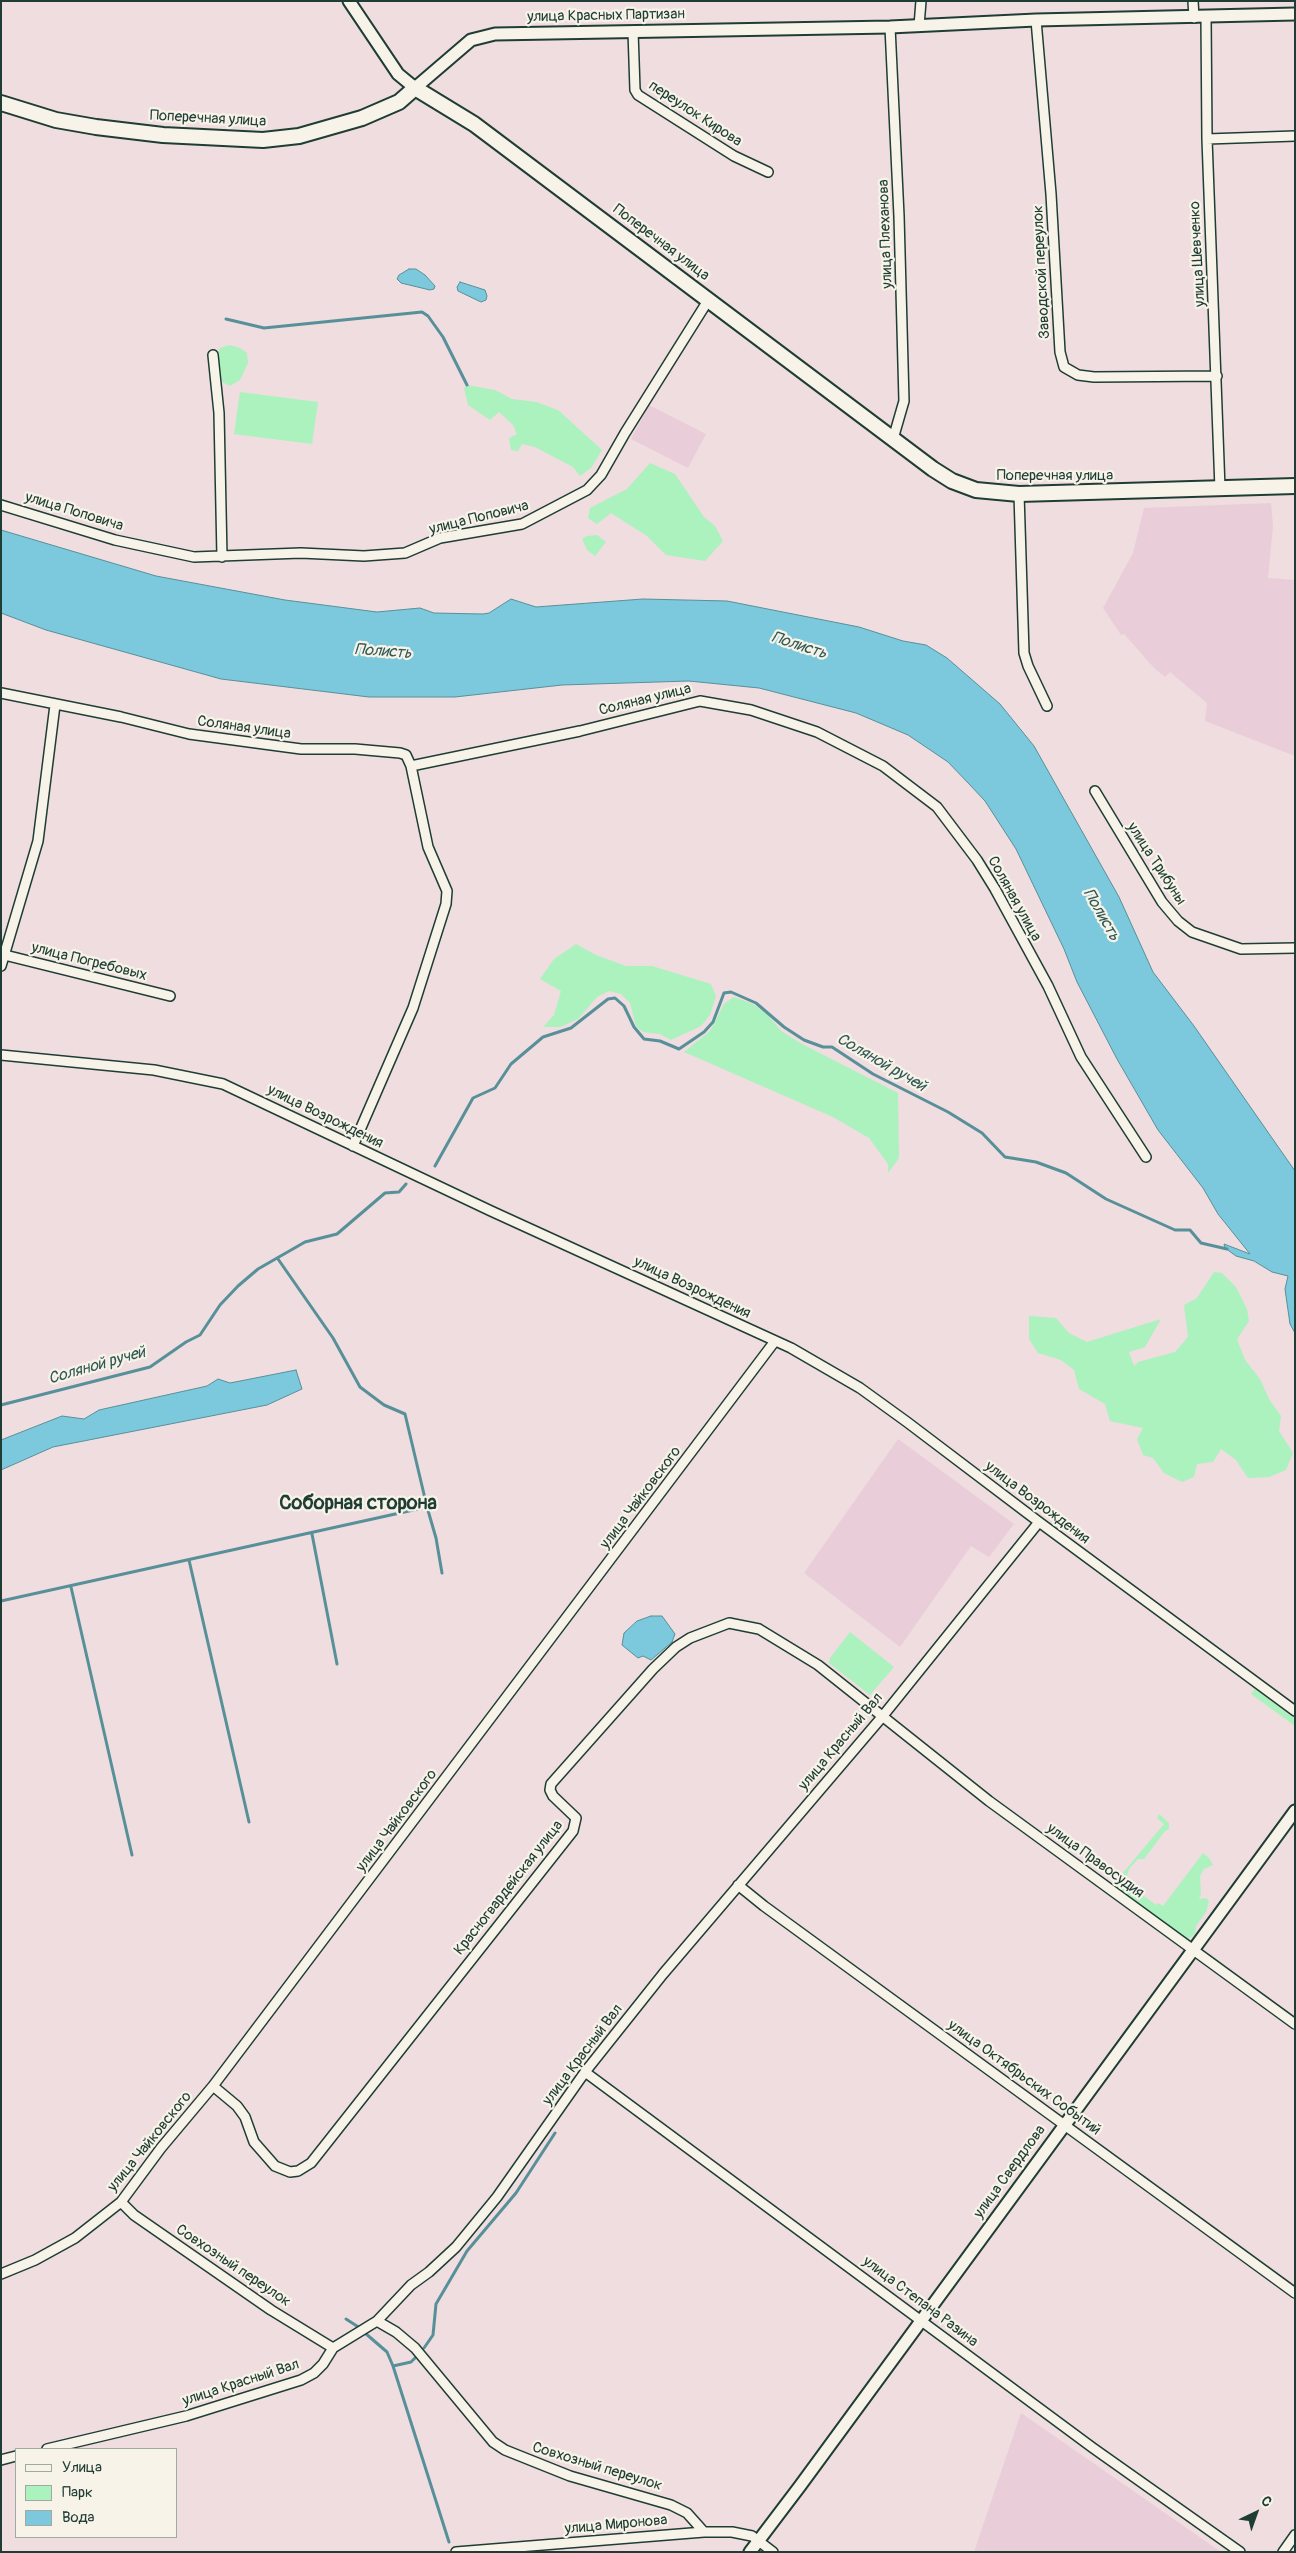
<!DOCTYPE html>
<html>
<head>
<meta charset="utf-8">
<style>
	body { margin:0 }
	#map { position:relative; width:1296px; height:2553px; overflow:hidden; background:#efdddf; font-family:Pangolin,sans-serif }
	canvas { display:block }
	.frame { position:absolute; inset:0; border:2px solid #1f3d34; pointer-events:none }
	.legend { position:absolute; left:15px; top:2448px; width:162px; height:90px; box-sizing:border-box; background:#f7f3e8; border:1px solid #a1aaa0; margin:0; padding:6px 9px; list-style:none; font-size:15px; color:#1f3d34 }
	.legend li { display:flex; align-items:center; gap:10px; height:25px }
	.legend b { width:25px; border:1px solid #a1aaa0 }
	.north { position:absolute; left:1231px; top:2488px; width:50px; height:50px; -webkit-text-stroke:4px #f7f3e8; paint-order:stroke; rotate:42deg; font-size:14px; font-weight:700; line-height:20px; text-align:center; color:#1f3d34 }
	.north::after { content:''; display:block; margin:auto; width:18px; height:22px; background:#1f3d34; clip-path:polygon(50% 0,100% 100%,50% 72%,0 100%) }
</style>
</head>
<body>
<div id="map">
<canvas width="1296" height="2553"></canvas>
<div class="frame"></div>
<ul class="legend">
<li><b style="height:6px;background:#f7f3e8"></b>Улица</li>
<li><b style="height:14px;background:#abf2be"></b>Парк</li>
<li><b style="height:14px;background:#7cc8dc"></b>Вода</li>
</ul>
<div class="north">С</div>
</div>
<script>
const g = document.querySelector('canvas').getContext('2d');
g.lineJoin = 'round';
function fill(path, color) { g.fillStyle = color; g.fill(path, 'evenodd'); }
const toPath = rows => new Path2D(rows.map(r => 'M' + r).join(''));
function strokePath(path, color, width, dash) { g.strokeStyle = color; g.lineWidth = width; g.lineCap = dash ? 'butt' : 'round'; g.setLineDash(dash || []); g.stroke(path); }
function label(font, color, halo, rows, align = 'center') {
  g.font = font + ' Pangolin,sans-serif'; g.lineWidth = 4.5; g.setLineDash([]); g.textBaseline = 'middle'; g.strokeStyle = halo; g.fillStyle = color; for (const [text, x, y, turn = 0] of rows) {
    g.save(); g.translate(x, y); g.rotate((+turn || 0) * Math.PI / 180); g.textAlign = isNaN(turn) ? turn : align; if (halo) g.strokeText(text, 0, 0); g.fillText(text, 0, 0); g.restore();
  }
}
fill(toPath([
	[649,405,706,434,688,468,631,439],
	[1271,503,1273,526,1268,578,1295,580,1295,756,1205,721,1207,703,1170,672,1165,677,1155,669,1124,634,1121,635,1103,608,1133,553,1144,508],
	[898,1439,1014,1524,989,1557,971,1546,900,1647,804,1573],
	[1021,2413,1086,2458,1221,2552,974,2552]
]), '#e9ced9');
fill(toPath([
	[230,345,240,348,247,353,248,363,240,380,230,386,222,382,218,352,220,348],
	[467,385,495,390,512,399,536,402,558,410,602,450,591,468,580,476,573,467,535,447,522,444,518,451,511,450,509,438,517,434,513,425,499,412,490,420,468,405,464,388],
	[240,392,318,402,312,444,234,434],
	[650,463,675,474,704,517,715,526,723,541,705,561,666,555,647,536,611,513,597,524,588,518,590,508,627,489],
	[597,535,606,542,595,556,587,550,582,539,587,536],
	[576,944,596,955,626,966,652,966,711,984,716,996,710,1015,701,1026,671,1040,660,1034,643,1032,636,1026,630,1003,621,994,609,991,597,997,578,1019,560,1027,543,1027,554,1015,561,991,540,979,554,959],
	[734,997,753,1004,767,1014,781,1031,802,1044,898,1093,899,1158,888,1173,888,1164,869,1138,833,1117,684,1052,710,1031,724,1004],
	[1214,1272,1222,1273,1236,1287,1247,1309,1249,1321,1237,1339,1245,1360,1260,1379,1269,1399,1281,1416,1279,1431,1293,1453,1286,1470,1269,1477,1248,1478,1236,1460,1221,1449,1213,1462,1197,1464,1194,1477,1182,1482,1164,1473,1153,1458,1143,1455,1137,1439,1143,1428,1110,1421,1105,1404,1079,1389,1074,1370,1061,1360,1038,1353,1029,1339,1029,1316,1056,1318,1069,1333,1087,1342,1161,1319,1145,1347,1129,1352,1134,1366,1138,1362,1175,1352,1188,1337,1184,1305,1197,1298],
	[850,1632,894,1667,870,1695,829,1663,830,1658],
	[1255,1689,1295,1719,1295,1726,1251,1694],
	[1159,1814,1169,1823,1169,1829,1165,1831,1144,1859,1138,1859,1129,1869,1126,1880,1129,1885,1156,1905,1158,1903,1163,1906,1203,1853,1209,1858,1213,1865,1204,1869,1200,1876,1201,1894,1199,1899,1206,1898,1209,1901,1206,1912,1196,1926,1195,1934,1187,1940,1112,1886,1164,1824,1157,1818]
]), '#abf2be');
const water = toPath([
	[409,269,416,269,425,275,435,286,434,289,430,290,401,283,397,279,399,275,409,269],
	[460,282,485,290,487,296,486,300,481,302,458,291,457,287,460,282],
	[1,530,156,576,285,600,377,612,420,608,434,613,483,614,489,613,511,599,536,607,643,599,727,601,859,627,903,641,926,645,947,658,1000,704,1034,746,1119,897,1153,972,1194,1026,1295,1171,1295,1333,1290,1324,1285,1289,1288,1276,1272,1272,1254,1261,1236,1256,1225,1248,1224,1244,1250,1254,1218,1214,1203,1188,1158,1130,1117,1059,1077,982,1064,949,1016,849,985,801,970,785,948,762,908,735,856,713,759,688,689,681,562,685,455,697,369,697,221,679,46,630,1,613,1,530],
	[296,1370,302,1389,267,1405,53,1447,1,1470,1,1440,62,1416,84,1419,99,1410,207,1386,218,1379,230,1383,296,1370],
	[651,1616,662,1616,675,1634,672,1642,651,1660,643,1656,638,1658,622,1645,624,1633,637,1621,651,1616]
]);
fill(water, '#7cc8dc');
strokePath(water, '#579099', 1);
strokePath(toPath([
	[226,319,264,328,422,312,428,316,443,337,467,385],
	[435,1166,473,1098,495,1088,511,1064,543,1037,571,1028,608,999,615,998,624,1006,634,1027,644,1039,660,1041,679,1049,704,1032,713,1022,724,993,731,992,756,1003,784,1027,804,1040,823,1047,832,1047,873,1074,948,1112,982,1133,1005,1157,1036,1162,1066,1173,1106,1199,1175,1230,1190,1230,1201,1243,1227,1249],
	[278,1259,333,1338,360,1387,384,1405,405,1414,427,1507,436,1538,442,1573],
	[1,1405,150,1367,186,1342,200,1335,220,1305,238,1286,258,1269,305,1242,337,1234,385,1193,399,1192,406,1184],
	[312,1534,337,1664],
	[189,1560,249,1822],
	[71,1587,132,1855],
	[1,1601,427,1507],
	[346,2319,360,2328],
	[365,2333,387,2352,393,2366,449,2542],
	[424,2348,433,2335,436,2304,467,2251,516,2193,555,2133],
	[393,2366,411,2362,418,2355]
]), '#579099', 3);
const minor = toPath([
	[1193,1,1194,18],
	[1206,17,1207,139,1220,489],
	[1036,20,1051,194,1060,352,1064,367,1078,375,1094,377,1217,376],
	[919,26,921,1],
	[890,27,899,216,904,401,893,439],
	[633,31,635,90,638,95,734,156,768,172],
	[1207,139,1295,136],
	[213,355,219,413,222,557],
	[1019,494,1024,653,1028,666,1047,706],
	[1,505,115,540,194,557,301,553,364,556,405,553,440,538,522,524,587,490,601,475,625,433,709,299],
	[1,693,121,717,189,734,301,749,355,749,400,753,406,755,411,766,580,731,700,701,751,710,817,732,883,766,937,807,977,860,995,889,1048,986,1081,1057,1146,1157],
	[1095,791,1162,902,1178,921,1192,932,1241,949,1295,948],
	[1,954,170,996],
	[1,966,38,841,55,705],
	[1,1055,154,1070,223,1084,491,1211,791,1348,860,1388,907,1422,1039,1522,1295,1711],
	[353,1146,413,1008,446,904,447,891,428,847,411,766],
	[738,1885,764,1906,1295,2293],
	[585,2072,1093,2448,1240,2552],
	[213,2086,237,2106,245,2117,254,2142,275,2166,290,2172,298,2171,311,2163,573,1831,576,1818,553,1796,550,1790,551,1784,653,1669,676,1647,690,1638,729,1623,759,1629,818,1665,989,1801,1295,2024],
	[121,2202,134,2215,271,2310,333,2348],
	[1,2274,35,2260,75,2238,121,2202,161,2148,213,2086,775,1341],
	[377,2321,396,2332,415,2348,493,2442,505,2450,570,2476,671,2505,687,2513,704,2532],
	[47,2449,186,2416,301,2380,314,2373,323,2364,333,2348,377,2321,411,2285,429,2272,456,2247,497,2197,585,2072,663,1974,882,1717,1039,1522],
	[1,2460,16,2456],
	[456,2552,704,2532,732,2532,752,2536,773,2552],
	[1283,2552,1295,2535]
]);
const tertiary = toPath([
	[349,1,398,74,415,88,471,40,495,34,890,27,1036,20,1295,14],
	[750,2552,800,2486,1295,1811]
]);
const secondary = toPath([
	[1,103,56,120,96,127,163,135,263,140,299,136,362,118,399,102,415,88,474,124,933,469,952,481,976,490,1019,494,1295,486]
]);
strokePath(minor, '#1f3d34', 12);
strokePath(tertiary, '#1f3d34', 15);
strokePath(secondary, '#1f3d34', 18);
strokePath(minor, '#f7f3e8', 9);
strokePath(tertiary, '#f7f3e8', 11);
strokePath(secondary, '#f7f3e8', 14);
label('15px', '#1f3d34', '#f7f3e8', [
	["улица Красных Партизан",606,16,-1],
	["переулок Кирова",695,114,33],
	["Поперечная улица",208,119,3],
	["улица Плеханова",886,234,-92],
	["Поперечная улица",661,243,37],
	["улица Шевченко",1198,254,-93],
	["Заводской переулок",1042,272,-93],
	["Поперечная улица",1055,476],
	["улица Поповича",74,512,17],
	["улица Поповича",479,518,-14],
	["Соляная улица",645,700,-14],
	["Соляная улица",244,728,8],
	["улица Трибуны",1156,864,57],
	["Соляная улица",1014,899,61],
	["улица Погребовых",89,962,14],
	["улица Возрождения",325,1117,26],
	["улица Возрождения",692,1288,25],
	["улица Чайковского",641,1498,-53],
	["улица Возрождения",1037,1503,37],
	["улица Красный Вал",841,1742,-50],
	["улица Чайковского",397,1821,-53],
	["улица Правосудия",1095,1861,36],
	["Красногвардейская улица",509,1888,-52],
	["улица Красный Вал",583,2055,-53],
	["улица Октябрьских Событий",1024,2078,36],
	["улица Чайковского",150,2142,-51],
	["улица Свердлова",1010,2172,-54],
	["Совхозный переулок",233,2266,34],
	["улица Степана Разина",920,2302,37],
	["улица Красный Вал",241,2383,-18],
	["Совхозный переулок",597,2467,17],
	["улица Миронова",616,2525,-5]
]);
label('italic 16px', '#325956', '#f7f3e8', [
	["Полисть",799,646,18],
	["Полисть",383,652,4],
	["Полисть",1101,915,60],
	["Соляной ручей",881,1063,30],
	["Соляной ручей",97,1366,-16]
]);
label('bold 20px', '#1f3d34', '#f7f3e8', [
	["Соборная сторона",358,1504]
]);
</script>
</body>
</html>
